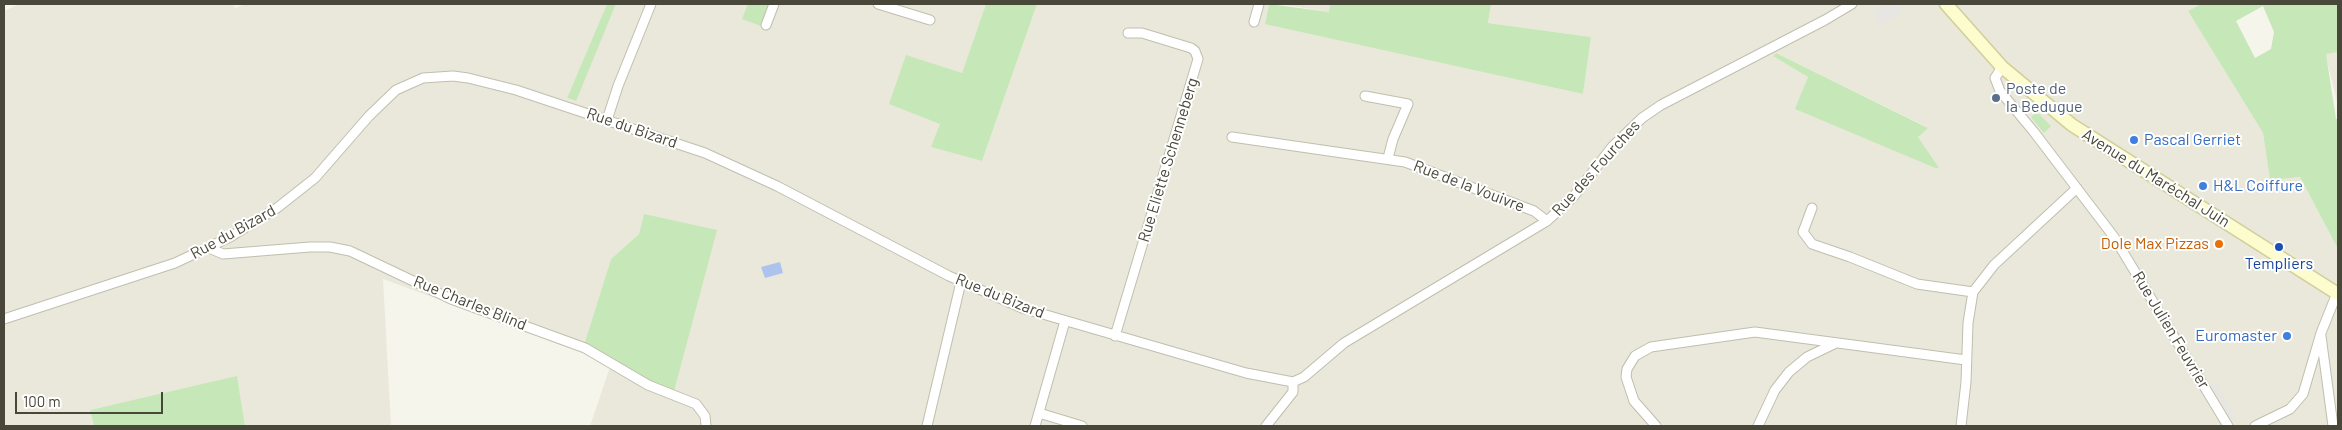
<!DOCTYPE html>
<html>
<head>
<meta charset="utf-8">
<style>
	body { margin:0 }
	#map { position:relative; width:2342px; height:430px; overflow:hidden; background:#f5f5ec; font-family:Barlow,sans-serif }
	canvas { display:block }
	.frame { position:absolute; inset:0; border:5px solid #494739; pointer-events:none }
	.scale { position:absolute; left:15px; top:392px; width:148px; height:22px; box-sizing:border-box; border:2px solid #494739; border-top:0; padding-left:6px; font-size:15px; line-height:18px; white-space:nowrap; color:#494739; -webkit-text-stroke:4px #fff; paint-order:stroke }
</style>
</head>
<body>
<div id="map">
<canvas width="2342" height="430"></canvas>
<div class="frame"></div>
<div class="scale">100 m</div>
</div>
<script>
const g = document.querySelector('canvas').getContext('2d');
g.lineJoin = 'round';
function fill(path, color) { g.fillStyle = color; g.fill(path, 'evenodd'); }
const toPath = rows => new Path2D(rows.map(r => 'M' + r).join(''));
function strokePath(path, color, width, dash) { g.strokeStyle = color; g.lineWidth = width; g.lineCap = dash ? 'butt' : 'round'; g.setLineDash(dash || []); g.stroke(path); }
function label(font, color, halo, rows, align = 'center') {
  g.font = font + ' Barlow,sans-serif'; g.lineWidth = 4; g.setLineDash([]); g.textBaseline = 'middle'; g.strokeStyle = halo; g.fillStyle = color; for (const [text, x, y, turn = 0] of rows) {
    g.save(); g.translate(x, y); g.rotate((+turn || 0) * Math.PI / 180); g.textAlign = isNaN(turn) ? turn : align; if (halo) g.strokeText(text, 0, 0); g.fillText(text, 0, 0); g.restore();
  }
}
fill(toPath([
	[19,4,233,4,235,8,246,4,607,4,567,98,575,101,616,4,986,4,962,73,890,104,941,124,932,147,982,161,1037,4,1269,4,1265,23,1583,94,1591,37,1488,23,1491,4,2201,4,2188,11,2263,133,2270,180,2300,177,2338,249,2338,426,590,426,610,367,649,390,676,401,644,214,639,234,611,259,584,345,553,331,435,298,383,279,391,426,245,426,237,377,90,410,94,426,4,426,4,11],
	[1776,53,1927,127,1918,137,1938,168,1935,168,1796,109,1808,77,1773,56],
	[1280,4,1330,4,1329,12],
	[2338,52,2338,105,2325,53]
]), '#e9e8da');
fill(toPath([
	[607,4,616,4,576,101,567,98],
	[748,4,770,4,761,26,742,19],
	[986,4,1037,4,982,161,931,147,940,124,889,104,906,55,962,73],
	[1269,4,1329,12,1330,4,1491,4,1488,23,1591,37,1583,94,1265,24],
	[2201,4,2338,4,2338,52,2326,54,2336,119,2338,119,2338,249,2300,177,2270,180,2263,133,2188,11],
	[2263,6,2274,32,2271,49,2255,58,2236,21],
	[1776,53,1928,128,1918,137,1939,168,1935,168,1795,109,1808,77,1773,56],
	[2037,112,2051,126,2044,133,2031,117],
	[644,214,717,230,674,391,659,387,584,345,611,259,639,234],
	[237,376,245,426,94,426,90,410]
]), '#c6e7b7');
fill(toPath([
	[1886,4,1897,4,1903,12,1881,26,1873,11],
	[2215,382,2229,405,2235,417,2231,419,2210,383]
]), '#e7e6e3');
fill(toPath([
	[780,262,783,273,765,278,761,267]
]), '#acc3ee');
const minor = toPath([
	[878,4,930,20],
	[1254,22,1259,4],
	[766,25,774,4],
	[2002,67,1995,78,2000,91,2034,132,2114,237,2228,426],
	[1365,96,1408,104,1393,139,1388,158],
	[607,120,618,86,651,4],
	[1232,137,1405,162,1534,211,1547,221],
	[1812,208,1803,232,1812,244,1850,257,1917,284,1973,292],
	[209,248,223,254,310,247,330,247,350,251,451,299,585,348,648,385,696,404,705,416,706,426],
	[4,319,175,263,230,237,277,208,315,178,369,116,396,90,423,78,453,76,468,78,516,90,705,153,777,186,949,276,1022,308,1246,373,1293,382],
	[1115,336,1198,59,1195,51,1191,48,1142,33,1128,33],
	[2321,336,2333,426],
	[1039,413,1082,426],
	[927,426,961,282],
	[1035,426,1065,321],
	[1266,426,1293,392,1293,382,1304,377,1344,343,1547,221,1574,196,1612,147,1642,118,1661,105,1825,20,1852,4],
	[1656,426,1634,401,1626,377,1627,369,1635,356,1651,347,1755,332,1966,360],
	[1758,426,1775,390,1789,372,1807,357,1836,343],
	[1961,426,1966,382,1968,323,1973,292,1994,265,2077,188],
	[2255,426,2290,409,2303,394,2321,333,2337,293]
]);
const secondary = toPath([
	[1946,4,2002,67,2072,125,2338,294]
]);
strokePath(minor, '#c0bfae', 11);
strokePath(secondary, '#d0ce9b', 15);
strokePath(minor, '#fff', 9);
strokePath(secondary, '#fcfcce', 12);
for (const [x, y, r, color] of [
	[1996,98,5,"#5c6f8a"],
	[2134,140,5,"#3f7fe0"],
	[2203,186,5,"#3f7fe0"],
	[2219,244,5,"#e8710a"],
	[2279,247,5,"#1a4fb4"],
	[2287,336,5,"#3f7fe0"]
]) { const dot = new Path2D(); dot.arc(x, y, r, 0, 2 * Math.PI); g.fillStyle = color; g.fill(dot); strokePath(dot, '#fff', 2); }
label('16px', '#4e5e75', '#fff', [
	["Poste de",2006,89],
	["la Bedugue",2006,107]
], 'left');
label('16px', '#494739', '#fff', [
	["Rue du Bizard",632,128,19],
	["Rue Eliette Schenneberg",1168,160,-73],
	["Rue des Fourches",1596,168,-48],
	["Avenue du Maréchal Juin",2156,178,32],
	["Rue de la Vouivre",1469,186,21],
	["Rue du Bizard",233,232,-29],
	["Rue du Bizard",1000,296,22],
	["Rue Charles Blind",470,303,22],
	["Rue Julien Feuvrier",2171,330,59]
]);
label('16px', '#366cbe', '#fff', [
	["Pascal Gerriet",2144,140],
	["H&L Coiffure",2213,186],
	["Euromaster",2277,336,"right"]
], 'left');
label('16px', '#c56008', '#fff', [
	["Dole Max Pizzas",2209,244]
], 'right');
label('16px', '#164399', '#fff', [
	["Templiers",2279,264]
]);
</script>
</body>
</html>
